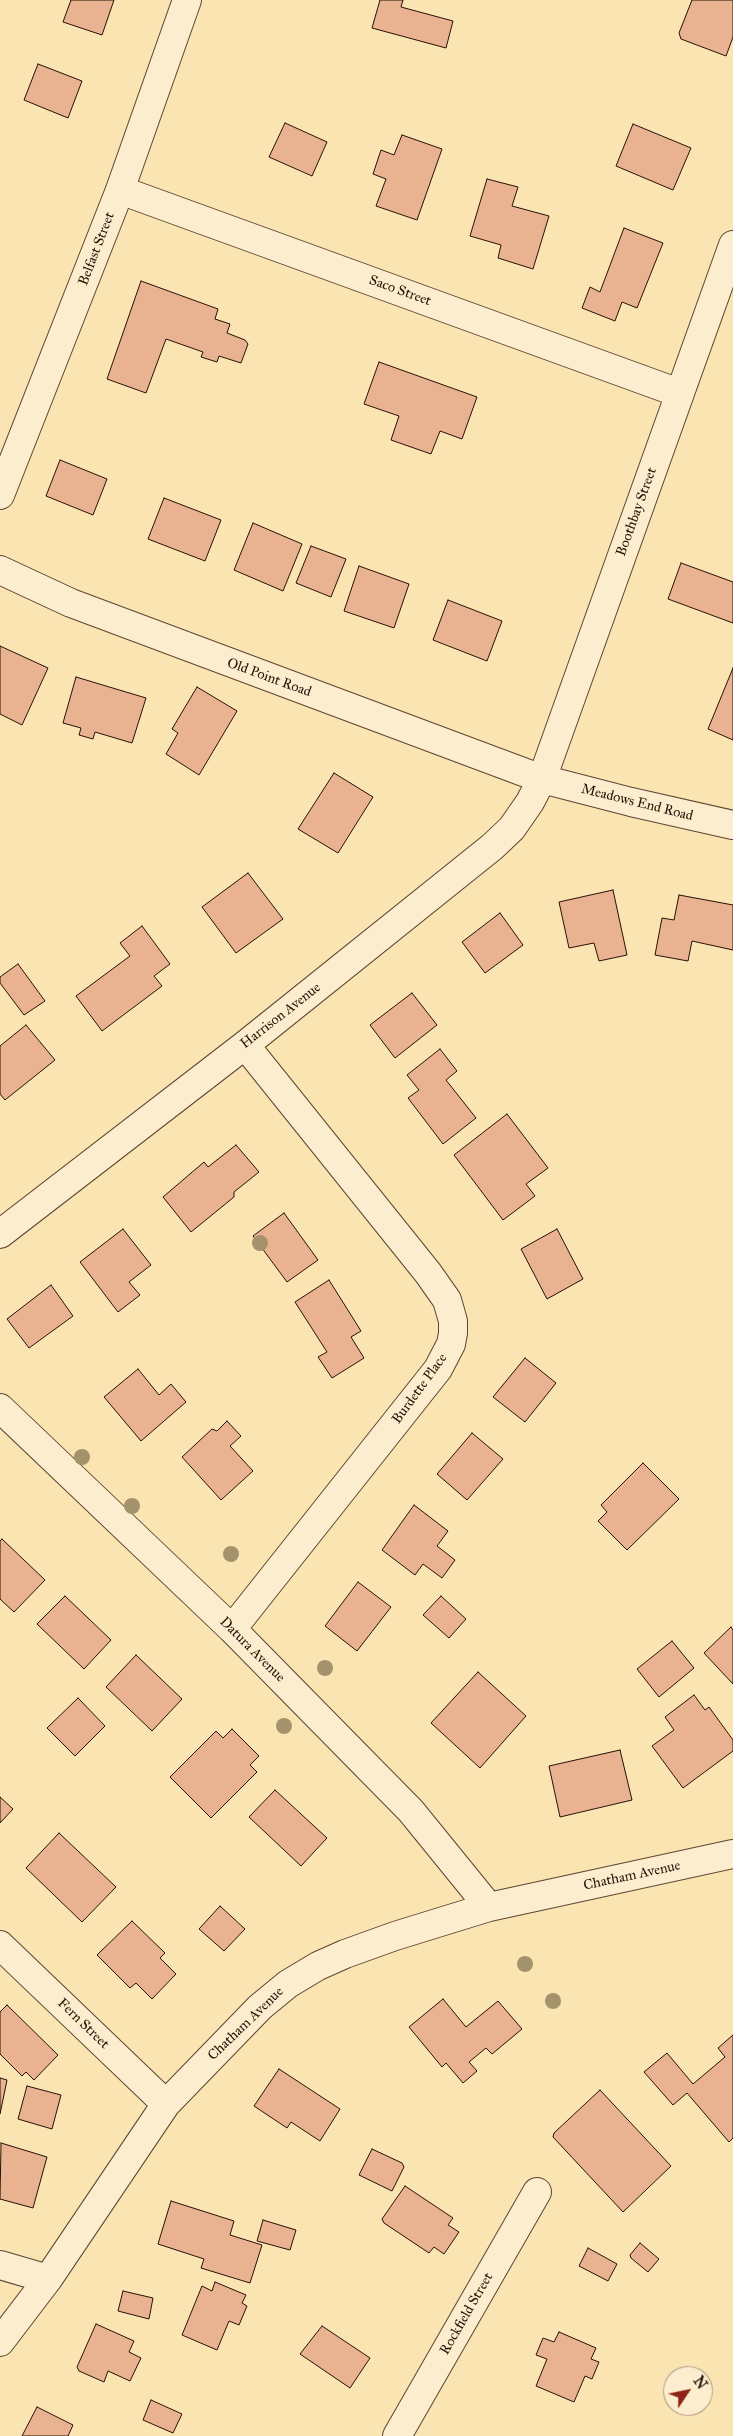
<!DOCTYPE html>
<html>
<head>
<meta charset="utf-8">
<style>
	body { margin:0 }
	#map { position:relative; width:733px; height:2436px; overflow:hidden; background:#f9e4b2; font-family:"IM FELL Great Primer",serif }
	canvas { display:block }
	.north { position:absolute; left:663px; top:2366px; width:50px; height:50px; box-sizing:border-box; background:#fbedcd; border:1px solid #a7957e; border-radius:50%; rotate:56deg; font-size:14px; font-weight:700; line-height:20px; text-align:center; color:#291007 }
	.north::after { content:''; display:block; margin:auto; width:18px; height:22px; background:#8f2418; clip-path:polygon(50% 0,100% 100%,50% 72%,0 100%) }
</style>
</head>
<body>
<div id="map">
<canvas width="733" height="2436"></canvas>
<div class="north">N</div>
</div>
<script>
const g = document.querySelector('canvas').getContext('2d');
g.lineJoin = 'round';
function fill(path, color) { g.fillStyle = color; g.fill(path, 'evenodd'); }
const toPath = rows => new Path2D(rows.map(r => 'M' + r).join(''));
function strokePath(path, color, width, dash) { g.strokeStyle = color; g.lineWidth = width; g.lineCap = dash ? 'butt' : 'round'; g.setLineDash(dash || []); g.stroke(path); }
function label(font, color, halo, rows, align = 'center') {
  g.font = font + ' "IM FELL Great Primer",serif'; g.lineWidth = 4; g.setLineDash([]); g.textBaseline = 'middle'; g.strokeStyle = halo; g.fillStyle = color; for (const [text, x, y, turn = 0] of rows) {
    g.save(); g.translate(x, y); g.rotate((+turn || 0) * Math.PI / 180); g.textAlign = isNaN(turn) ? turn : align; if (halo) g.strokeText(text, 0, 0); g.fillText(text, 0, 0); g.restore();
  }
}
const building = toPath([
	[71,0,114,0,102,35,63,22,71,0],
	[380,0,403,0,401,7,453,21,446,48,372,28,380,0],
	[692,0,733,0,733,37,726,56,681,39,679,33,692,0],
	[38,64,82,81,68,118,24,100,38,64],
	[285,123,327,142,312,176,269,157,285,123],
	[633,124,691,148,673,190,616,166,633,124],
	[402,135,442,149,417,220,376,206,386,179,373,174,381,150,394,155,402,135],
	[487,179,518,187,512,206,549,216,533,269,498,258,501,245,470,236,487,179],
	[624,228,663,243,637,308,622,302,615,321,582,308,590,287,600,292,624,228],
	[141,281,218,309,215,319,230,324,227,333,245,340,248,344,241,363,219,356,217,362,201,357,203,352,166,339,146,393,107,379,141,281],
	[379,362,477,397,462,439,440,431,431,454,391,440,399,416,364,404,379,362],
	[60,460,107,479,93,515,46,496,60,460],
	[164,498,221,520,205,561,148,539,164,498],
	[253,523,302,544,283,591,234,570,253,523],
	[311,546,346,559,331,597,296,583,311,546],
	[681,563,733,582,733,623,668,599,681,563],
	[359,566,409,584,394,628,344,611,359,566],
	[448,600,502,621,487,661,433,640,448,600],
	[0,646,48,668,22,725,0,714,0,646],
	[733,668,733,740,708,729,733,668],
	[76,677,146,698,132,743,95,732,93,739,79,735,81,728,63,723,76,677],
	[197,687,237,711,199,775,166,754,178,733,172,729,197,687],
	[334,773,373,797,338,853,298,829,334,773],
	[248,873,283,919,236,953,202,907,248,873],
	[613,890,627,955,599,961,594,943,569,948,559,902,613,890],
	[679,895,733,905,733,950,692,941,688,961,655,955,662,918,674,920,679,895],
	[500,913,523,945,485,973,462,942,500,913],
	[142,926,170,964,154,976,162,986,102,1031,76,996,130,956,120,943,142,926],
	[18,964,45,1001,24,1015,0,983,0,977,18,964],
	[412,993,437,1025,395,1058,370,1025,412,993],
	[26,1025,55,1060,5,1100,0,1094,0,1046,26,1025],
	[440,1049,457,1071,446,1080,476,1118,443,1144,408,1098,419,1090,407,1075,440,1049],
	[507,1114,548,1168,526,1184,535,1196,503,1220,454,1155,507,1114],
	[236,1145,259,1172,234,1192,234,1197,191,1232,163,1197,204,1162,208,1167,236,1145],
	[284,1213,318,1260,287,1282,253,1236,284,1213],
	[123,1229,151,1265,129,1282,140,1295,118,1312,80,1262,123,1229],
	[557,1229,583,1279,547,1299,521,1249,557,1229],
	[329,1280,361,1331,351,1337,364,1358,332,1378,318,1357,327,1352,295,1302,329,1280],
	[51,1285,73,1316,29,1348,7,1319,51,1285],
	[525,1358,556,1383,525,1422,493,1397,525,1358],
	[138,1369,159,1395,171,1384,186,1402,141,1441,104,1397,138,1369],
	[227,1421,241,1436,230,1446,253,1471,221,1500,182,1457,212,1429,217,1431,227,1421],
	[472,1433,503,1459,467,1500,437,1474,472,1433],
	[643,1463,679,1499,627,1550,598,1521,607,1512,601,1505,643,1463],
	[414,1505,448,1531,437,1546,455,1560,442,1578,423,1564,415,1575,382,1550,414,1505],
	[2,1539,45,1580,14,1612,0,1599,0,1541,2,1539],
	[358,1582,391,1607,357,1651,325,1626,358,1582],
	[65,1596,111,1640,84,1669,37,1624,65,1596],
	[441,1596,466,1619,449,1638,423,1615,441,1596],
	[731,1627,733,1630,733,1684,704,1653,731,1627],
	[672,1641,694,1668,659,1697,637,1669,672,1641],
	[136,1655,182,1699,152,1731,106,1687,136,1655],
	[478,1672,526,1716,480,1768,431,1723,478,1672],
	[694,1695,705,1710,709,1707,733,1740,733,1751,683,1788,652,1746,674,1730,665,1717,694,1695],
	[78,1698,105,1726,75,1756,47,1728,78,1698],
	[232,1729,259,1756,250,1765,257,1772,211,1818,170,1777,216,1731,223,1738,232,1729],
	[620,1750,632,1800,560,1817,549,1766,620,1750],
	[275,1790,327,1838,301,1866,249,1817,275,1790],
	[0,1797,13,1809,0,1823,0,1797],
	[59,1833,116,1887,82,1922,26,1868,59,1833],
	[220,1906,245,1929,224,1951,199,1929,220,1906],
	[132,1921,165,1953,160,1958,176,1974,152,1999,136,1983,130,1988,97,1955,132,1921],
	[443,1999,466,2027,498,2001,522,2029,492,2054,486,2048,469,2062,477,2071,463,2083,446,2063,442,2067,409,2027,443,1999],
	[7,2005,58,2055,34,2080,26,2072,22,2076,0,2054,0,2012,7,2005],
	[733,2035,733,2138,729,2142,687,2093,673,2105,644,2072,667,2053,693,2084,725,2057,718,2048,733,2035],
	[279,2069,340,2109,320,2141,291,2122,287,2128,254,2106,279,2069],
	[0,2078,7,2080,0,2114,0,2078],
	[27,2086,61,2095,52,2129,18,2119,27,2086],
	[600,2090,671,2166,623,2212,553,2137,554,2133,600,2090],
	[1,2143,47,2157,33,2208,0,2199,1,2143],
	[372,2149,402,2163,404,2167,392,2191,359,2175,372,2149],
	[405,2186,453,2218,448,2225,459,2232,444,2254,434,2247,429,2253,384,2223,382,2219,405,2186],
	[171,2201,234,2221,230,2235,262,2245,250,2283,201,2268,204,2259,158,2244,171,2201],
	[263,2220,296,2230,290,2250,257,2241,263,2220],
	[640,2243,659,2259,648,2272,631,2258,630,2255,640,2243],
	[588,2248,617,2264,608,2281,579,2266,588,2248],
	[215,2282,246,2295,242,2303,247,2306,239,2325,229,2321,217,2350,182,2335,202,2286,212,2291,215,2282],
	[123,2291,153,2298,149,2319,118,2311,123,2291],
	[96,2324,134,2341,129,2352,141,2358,130,2381,108,2371,104,2382,79,2371,77,2367,96,2324],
	[322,2326,370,2358,350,2388,300,2354,322,2326],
	[559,2332,596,2348,591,2359,599,2362,592,2379,585,2376,574,2402,536,2386,547,2359,536,2355,543,2338,554,2342,559,2332],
	[151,2400,182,2414,173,2433,143,2420,151,2400],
	[37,2407,73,2425,68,2436,22,2436,37,2407]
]);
fill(building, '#e9b391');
strokePath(building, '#291007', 1);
const street = toPath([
	[120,190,679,393],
	[0,495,120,190,187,0],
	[0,570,71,603,542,779,631,802,733,825],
	[0,1234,245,1045,492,847,512,828,530,802,542,779,733,245],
	[0,1408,232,1629,411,1811,489,1907],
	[232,1629,438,1369,451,1344,453,1333,453,1321,447,1300,428,1273,245,1045],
	[0,1945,166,2104],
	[0,2265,48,2279],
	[0,2342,48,2279,166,2104,260,2007,288,1984,318,1966,345,1954,395,1936,489,1907,733,1854],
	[397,2436,537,2192]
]);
strokePath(street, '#5d4532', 30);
strokePath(street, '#fbedcd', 28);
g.fillStyle = '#a4926d';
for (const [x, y] of [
	[260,1243],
	[82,1457],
	[132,1506],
	[231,1554],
	[325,1668],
	[284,1726],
	[525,1964],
	[553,2001]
]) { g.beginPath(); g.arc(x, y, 8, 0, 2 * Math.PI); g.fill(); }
label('14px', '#291007', '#fbedcd', [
	["Belfast Street",97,249,-69],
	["Saco Street",400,291,20],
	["Boothbay Street",637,512,-70],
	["Old Point Road",269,678,20],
	["Meadows End Road",637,803,14],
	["Harrison Avenue",281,1016,-38],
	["Burdette Place",420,1389,-54],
	["Datura Avenue",252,1650,45],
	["Chatham Avenue",632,1876,-12],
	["Fern Street",83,2024,44],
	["Chatham Avenue",246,2024,-44],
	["Rockfield Street",467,2314,-60]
]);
</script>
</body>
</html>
